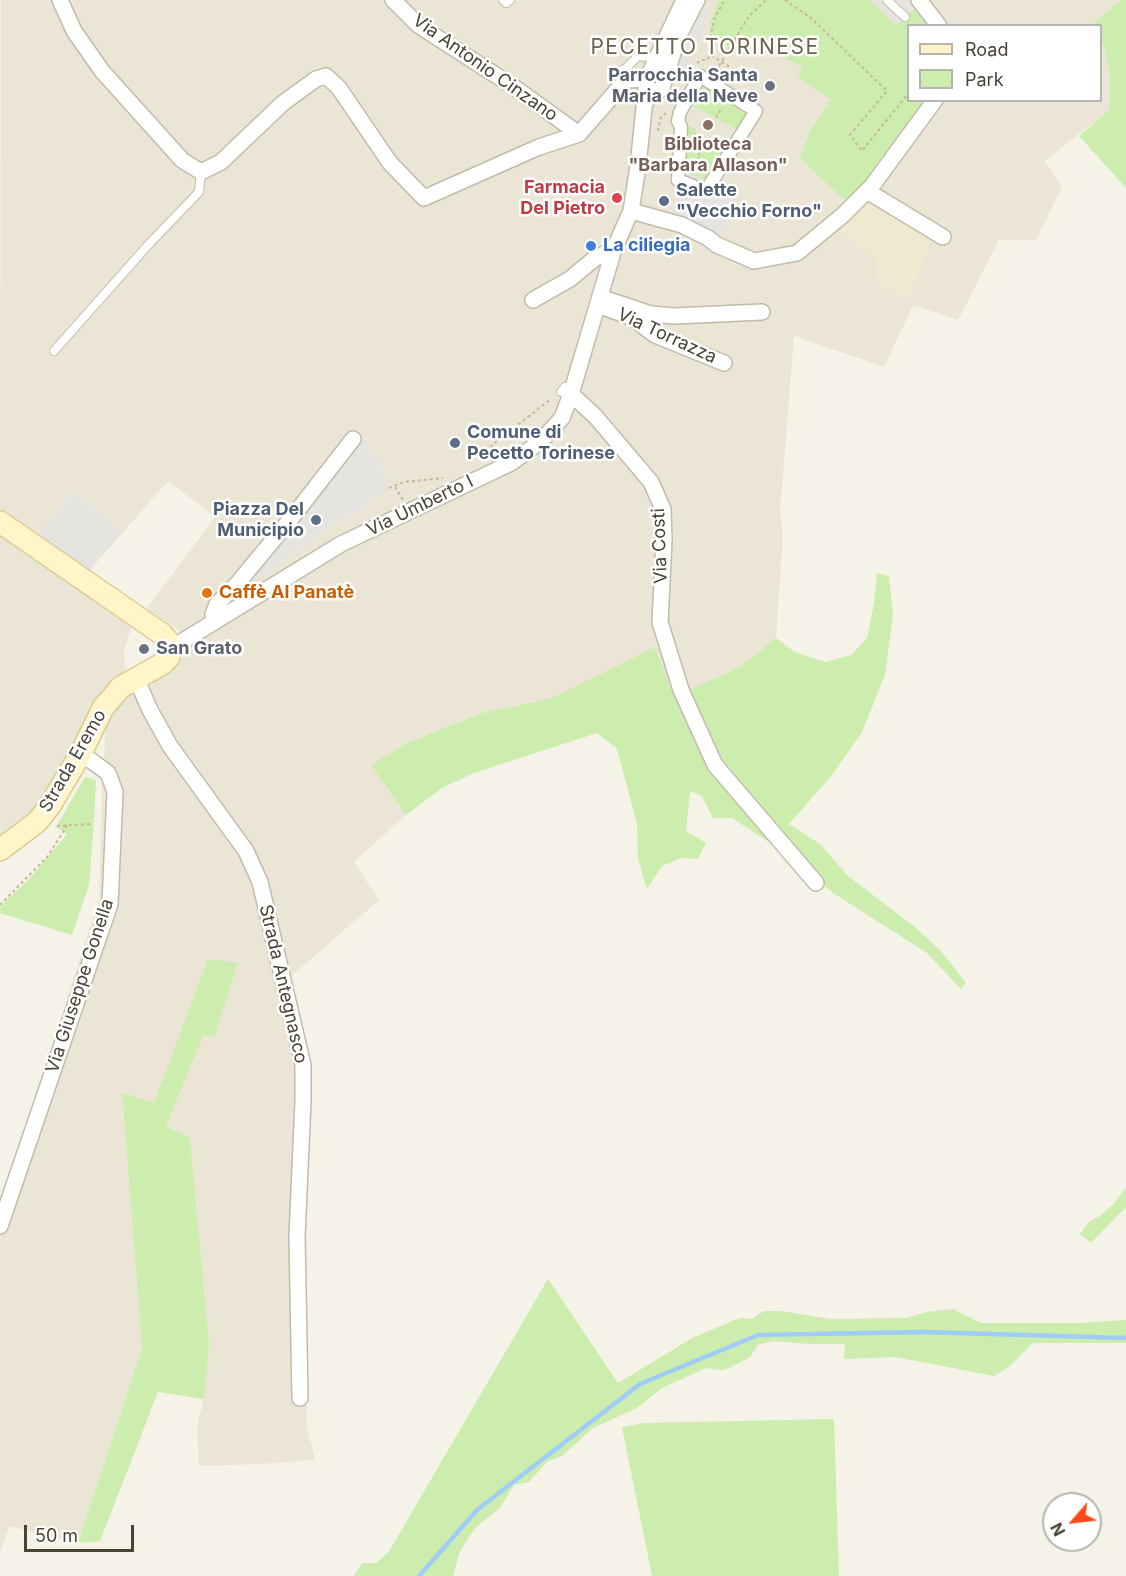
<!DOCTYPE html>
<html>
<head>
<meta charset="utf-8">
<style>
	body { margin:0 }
	#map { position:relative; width:1126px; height:1576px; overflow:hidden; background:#f5f2e8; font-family:Inter,sans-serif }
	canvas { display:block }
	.legend { position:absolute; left:907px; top:24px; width:195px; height:78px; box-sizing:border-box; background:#fff; border:2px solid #b6b4ae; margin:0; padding:8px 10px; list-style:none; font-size:18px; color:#494335 }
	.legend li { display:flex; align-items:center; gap:12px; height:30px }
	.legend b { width:30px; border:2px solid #b6b4ae }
	.north { position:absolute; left:1042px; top:1492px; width:60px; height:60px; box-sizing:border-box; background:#fff; border:2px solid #b6b4ae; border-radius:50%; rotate:242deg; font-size:16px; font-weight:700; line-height:24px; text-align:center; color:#494335 }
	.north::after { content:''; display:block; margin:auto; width:21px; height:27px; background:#ff4815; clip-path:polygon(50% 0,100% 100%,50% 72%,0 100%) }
	.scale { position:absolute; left:24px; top:1525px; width:110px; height:27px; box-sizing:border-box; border:3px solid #494335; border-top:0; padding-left:8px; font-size:18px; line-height:21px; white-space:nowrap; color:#494335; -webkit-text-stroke:4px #fff; paint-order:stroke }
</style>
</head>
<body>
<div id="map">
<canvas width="1126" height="1576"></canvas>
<ul class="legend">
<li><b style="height:8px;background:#fff5c8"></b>Road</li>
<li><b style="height:16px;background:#ccedad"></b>Park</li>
</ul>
<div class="north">N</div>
<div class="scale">50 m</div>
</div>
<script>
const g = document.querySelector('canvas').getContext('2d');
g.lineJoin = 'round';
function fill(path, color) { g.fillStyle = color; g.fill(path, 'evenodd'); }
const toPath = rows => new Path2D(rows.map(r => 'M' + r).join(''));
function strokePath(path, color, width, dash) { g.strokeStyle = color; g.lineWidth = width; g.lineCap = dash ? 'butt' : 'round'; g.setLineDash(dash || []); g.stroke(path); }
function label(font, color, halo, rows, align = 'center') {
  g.font = font + ' Inter,sans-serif'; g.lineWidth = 5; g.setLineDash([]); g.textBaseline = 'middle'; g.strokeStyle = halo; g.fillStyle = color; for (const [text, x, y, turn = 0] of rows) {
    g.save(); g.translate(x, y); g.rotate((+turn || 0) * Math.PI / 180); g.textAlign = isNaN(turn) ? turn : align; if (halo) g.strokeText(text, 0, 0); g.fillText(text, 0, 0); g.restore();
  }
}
fill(toPath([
	[1,0,1121,0,1091,25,908,26,908,100,1100,100,1101,43,1104,48,1110,74,1110,109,1045,161,1062,187,1036,240,999,240,958,320,913,305,884,367,794,336,780,513,783,535,776,638,740,667,673,698,655,647,552,698,482,713,405,744,371,765,406,815,354,862,379,900,288,979,309,1065,303,1241,307,1427,315,1460,260,1464,199,1466,197,1426,204,1399,209,1345,190,1138,166,1126,204,1033,213,1038,238,964,208,959,154,1103,122,1094,142,1348,78,1543,9,1526,0,1554,0,1209,99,899,102,789,106,723,116,701,145,689,177,663,184,654,182,633,147,608,215,517,168,481,89,571,0,509],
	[0,534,132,626,124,650,125,672,107,689,43,803,0,843]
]), '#eae5d5');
fill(toPath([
	[874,197,932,236,909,298,878,283,876,259,845,235,839,225,848,211,857,216,867,200]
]), '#f0e9d0');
fill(toPath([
	[718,0,740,0,744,2,745,0,869,0,896,26,915,8,929,25,908,26,908,100,931,101,848,203,800,158,810,131,831,100,798,77,803,68,753,40,744,55,716,40,710,30,710,23,719,1],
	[1121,0,1126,0,1126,188,1079,136,1110,109,1110,74,1104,48,1101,43,1100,26,1091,25],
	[703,83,751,111,740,131,692,105],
	[680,121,696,129,695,133,709,140,711,138,730,148,708,181,685,172,682,129],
	[877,573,889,576,893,615,885,675,862,732,832,775,789,824,820,844,848,876,915,927,941,951,966,983,961,989,927,953,833,893,772,844,732,818,713,818,702,796,690,791,686,831,706,843,698,859,681,858,662,866,647,889,638,859,637,824,617,749,597,733,474,773,442,788,406,815,371,765,405,744,482,713,552,698,655,647,674,697,740,667,776,638,795,652,825,662,851,655,867,638,874,603],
	[85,777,96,780,94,821,89,885,72,935,0,913,0,907,31,877,67,834,56,827],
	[208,959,238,963,214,1038,204,1034,166,1126,190,1138,209,1345,204,1399,158,1392,100,1541,78,1543,142,1348,122,1093,154,1103],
	[1126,1187,1126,1207,1091,1243,1080,1234,1089,1222,1101,1215,1114,1204],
	[548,1279,618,1383,694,1337,740,1318,752,1319,764,1311,781,1311,831,1319,905,1318,927,1312,953,1309,981,1323,1082,1323,1126,1320,1126,1343,1033,1343,1010,1366,994,1376,896,1357,844,1359,845,1344,808,1344,773,1341,758,1345,750,1357,727,1369,720,1370,706,1368,662,1388,637,1408,593,1428,562,1456,547,1462,529,1482,514,1485,500,1508,476,1527,460,1551,453,1576,354,1576,362,1563,376,1563,388,1553],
	[834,1419,839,1576,652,1576,622,1427,644,1423]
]), '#ccedad');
fill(toPath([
	[697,0,709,9,703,31,687,69,671,61],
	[871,0,906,0,915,8,898,23],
	[685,172,708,181,715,181,738,197,732,209,730,221,717,245,673,222],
	[363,438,379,460,389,488,355,514,331,526,238,595,237,584],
	[74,491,122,531,87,573,36,535]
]), '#e6e4e0');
strokePath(toPath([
	[419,1576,477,1510,640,1384,758,1335,922,1332,1126,1338]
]), '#9fcdf7', 4.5);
const service = toPath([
	[503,0,506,3,510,0],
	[887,0,905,17],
	[613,74,625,69,638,56,657,58],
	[54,351,149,244,199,192,201,172],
	[561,392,565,387,574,386]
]);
const pedestrian = toPath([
	[693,186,678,180,681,127,678,121,680,112,700,76,756,111,709,186]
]);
const minor = toPath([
	[60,0,74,31,102,71,182,160,201,172,221,162,283,103,316,79,326,76,339,88,390,163,424,198,539,147,579,134,626,80,647,79],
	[393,0,418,25,511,85,579,134],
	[919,0,939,26],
	[644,102,662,88,678,37,697,0],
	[867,191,943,237],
	[631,211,682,225,708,238,717,245,754,261,797,253,843,215,872,186,935,100],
	[533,300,570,279,594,259,614,249],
	[724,363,655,335,631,317,603,307,599,301,606,299,651,314,675,316,762,312],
	[571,394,595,416,651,482,663,509,664,540,660,622,681,690,715,765,816,883],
	[213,622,213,614,217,604,237,584,294,515,353,439],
	[170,649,341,544,511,463,541,441,562,418,571,394,614,249,631,211,638,166,647,79,684,0],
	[136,678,150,710,170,746,246,851,260,882,303,1065,303,1102,297,1236,300,1398],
	[0,1226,110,904,115,792,108,773,89,759,80,755]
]);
const secondary = toPath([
	[0,522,162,634,168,641,170,649,169,657,162,664,121,687,103,708,80,755,49,807,37,822,0,850]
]);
strokePath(service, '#c2bba9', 10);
strokePath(pedestrian, '#c2bba9', 15);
strokePath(minor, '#c2bba9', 18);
strokePath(secondary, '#d9cb93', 24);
strokePath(toPath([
	[785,0,811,18,887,91,850,135,862,151,908,94],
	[711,55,713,51,711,45,711,33,715,17,725,0],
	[697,63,701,60,707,60,711,55,737,72],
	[716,71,749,16,766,0],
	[716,118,722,107],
	[658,131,660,119,666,113],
	[694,134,718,147],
	[695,172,702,140],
	[485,458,493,444,551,399],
	[395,487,403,500],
	[389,488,404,482,443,478],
	[57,826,92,824],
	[0,905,48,856,68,824]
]), '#c5b899', 2, [3, 3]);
strokePath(service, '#fff', 8);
strokePath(pedestrian, '#fff', 12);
strokePath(minor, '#fff', 15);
strokePath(secondary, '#fff5c8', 21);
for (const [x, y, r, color] of [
	[770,86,6,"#6b7280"],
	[708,125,6,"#8d6e63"],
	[617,198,6,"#e0444e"],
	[664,201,6,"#5c6f8a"],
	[591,246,6,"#3f7fe0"],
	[455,443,6,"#5c6f8a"],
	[316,520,6,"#5c6f8a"],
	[207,593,6,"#e8710a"],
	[144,649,6,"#6b7280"]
]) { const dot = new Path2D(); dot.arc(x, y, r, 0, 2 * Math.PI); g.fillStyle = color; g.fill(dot); strokePath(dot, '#fff', 2); }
label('18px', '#494335', '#fff', [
	["Via Antonio Cinzano",485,68,35],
	["Via Torrazza",667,336,25],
	["Via Umberto I",420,506,-26],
	["Via Costi",660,546,-92],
	["Strada Eremo",73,761,-60],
	["Strada Antegnasco",283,984,77],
	["Via Giuseppe Gonella",80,986,-72]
]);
label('bold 18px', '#5b616d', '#fff', [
	["Parrocchia Santa",758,76],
	["Maria della Neve",758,97],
	["San Grato",156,649,"left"]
], 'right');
label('bold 18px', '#785e54', '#fff', [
	["Biblioteca",708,145],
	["\"Barbara Allason\"",708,166]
]);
label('bold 18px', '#be3a42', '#fff', [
	["Farmacia",605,188],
	["Del Pietro",605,209]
], 'right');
label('bold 18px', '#4e5e75', '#fff', [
	["Salette",676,191],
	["\"Vecchio Forno\"",676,212],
	["Comune di",467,433],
	["Pecetto Torinese",467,454],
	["Piazza Del",304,510,"right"],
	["Municipio",304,531,"right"]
], 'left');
label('bold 18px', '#366cbe', '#fff', [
	["La ciliegia",603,246]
], 'left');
label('bold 18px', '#c56008', '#fff', [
	["Caffè Al Panatè",219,593]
], 'left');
g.letterSpacing = '1.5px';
label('21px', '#6d624c', '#fff', [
	["PECETTO TORINESE",705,48]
]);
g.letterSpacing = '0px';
</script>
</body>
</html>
